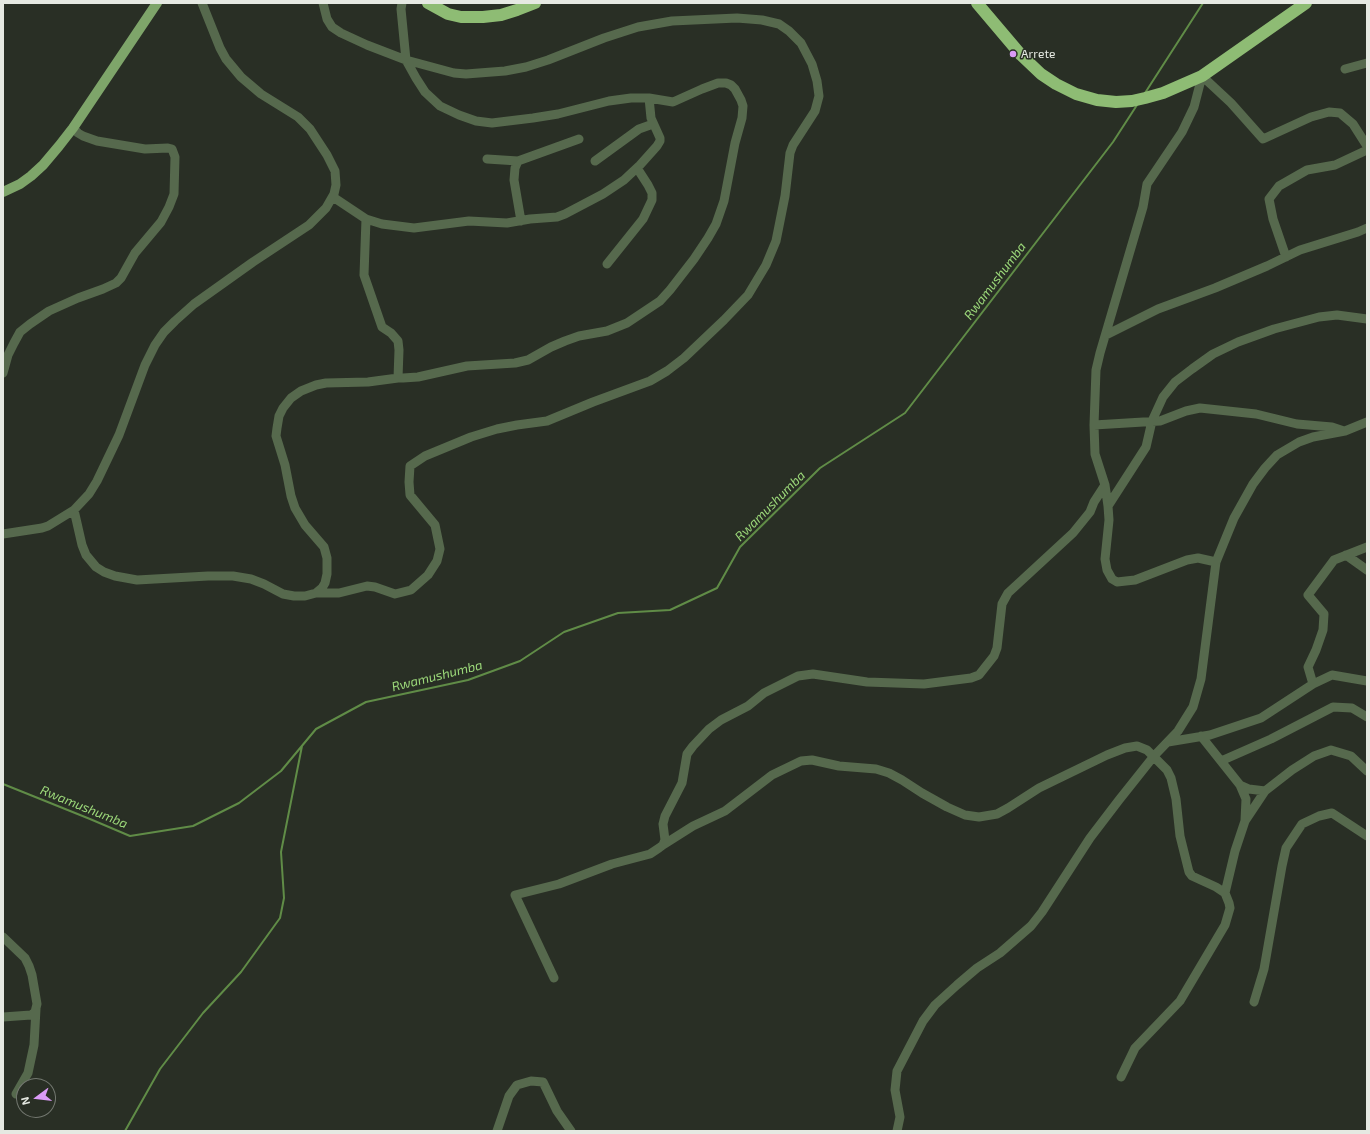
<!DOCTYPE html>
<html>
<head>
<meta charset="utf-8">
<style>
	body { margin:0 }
	#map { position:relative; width:1370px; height:1134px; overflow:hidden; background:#292f25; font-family:"Exo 2",sans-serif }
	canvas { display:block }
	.frame { position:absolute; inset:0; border:4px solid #e5e9e2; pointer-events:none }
	.north { position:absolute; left:16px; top:1078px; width:40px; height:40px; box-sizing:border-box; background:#292f25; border:1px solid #747971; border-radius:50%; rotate:255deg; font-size:11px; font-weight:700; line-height:16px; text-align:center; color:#e5e9e2 }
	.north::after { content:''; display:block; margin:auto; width:14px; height:18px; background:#da9af6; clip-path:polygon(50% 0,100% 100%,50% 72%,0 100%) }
</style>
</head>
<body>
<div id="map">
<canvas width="1370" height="1134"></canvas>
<div class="frame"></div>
<div class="north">N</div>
</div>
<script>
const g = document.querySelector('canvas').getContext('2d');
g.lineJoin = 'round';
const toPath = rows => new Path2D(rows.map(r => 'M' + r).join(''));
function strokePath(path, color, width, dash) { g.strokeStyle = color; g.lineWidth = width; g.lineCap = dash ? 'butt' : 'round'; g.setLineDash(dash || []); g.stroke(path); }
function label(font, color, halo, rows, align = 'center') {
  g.font = font + ' "Exo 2",sans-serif'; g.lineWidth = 3; g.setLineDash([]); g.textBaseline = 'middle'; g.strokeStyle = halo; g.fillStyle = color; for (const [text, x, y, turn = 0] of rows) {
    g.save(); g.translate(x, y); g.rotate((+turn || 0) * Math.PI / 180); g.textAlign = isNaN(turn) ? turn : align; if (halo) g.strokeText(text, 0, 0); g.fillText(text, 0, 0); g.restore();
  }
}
strokePath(toPath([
	[1145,93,1203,3],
	[3,784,90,819,130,836,193,826,239,803,281,771,316,729,366,702,468,680,520,661,564,632,618,613,670,610,717,588,740,547,820,468,905,413,1113,142,1137,105],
	[125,1131,160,1069,203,1013,241,972,280,918,284,898,281,852,302,746]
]), '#608c47', 2);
strokePath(toPath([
	[1345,69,1367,63],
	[487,159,518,161],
	[595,161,639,129,653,124],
	[333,197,366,219,364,275,382,327,391,333,398,341,399,350,398,378,403,378,418,377,467,366,515,363,528,360,551,347,565,341,579,336,607,331,627,323,660,301,670,290,694,259,708,238,716,224,724,201,735,143,742,118,743,106,741,100,735,89,731,85,726,83,718,83,702,89,673,102,649,98,631,98,609,101,558,114,533,118,492,123,476,121,459,115,440,106,425,92,416,78,406,60,401,9,402,3],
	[366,219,382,224,414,228,469,221,507,223,530,219,557,217,565,214,603,194,624,180,640,165,657,146,660,141,660,138,651,118,649,98],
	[521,221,514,180,515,168,518,161,579,139],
	[1286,257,1273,219,1269,199,1279,186,1307,170,1335,165,1367,150],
	[607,264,643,219,652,200,652,193,648,185,637,168],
	[1106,335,1158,309,1215,288,1267,266,1300,250,1358,232,1367,228],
	[3,373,8,355,14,343,20,332,30,324,49,311,78,298,103,289,116,283,121,278,135,253,161,222,169,207,174,194,175,157,172,149,168,148,145,149,97,141,83,136,78,133,73,128],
	[1094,425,1160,421,1186,411,1200,408,1256,414,1297,424,1332,427,1344,431],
	[1108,506,1146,447,1152,421,1163,397,1175,382,1192,369,1213,354,1238,342,1274,329,1319,317,1337,315,1367,319],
	[74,510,82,545,86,555,96,567,104,572,115,576,137,580,208,576,233,576,251,579,264,584,283,594,294,596,305,596,316,593,322,588,325,583,327,574,327,558,324,547,305,525,295,508,291,496,285,465,276,436,277,428,279,416,283,408,291,398,301,391,316,385,326,383,368,382,398,378],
	[3,534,42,528,48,526,74,510,89,494,97,481,119,435,145,365,155,345,164,332,175,321,194,304,253,262,309,225,326,208,334,194,336,185,335,171,327,155,310,129,298,117,261,94,241,77,226,59,220,48,202,3],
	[1346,555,1367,570],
	[1216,562,1198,558,1187,560,1135,580,1117,582,1112,579,1107,570,1105,559,1109,520,1108,506,1105,485,1095,454,1094,425,1096,370,1100,353,1143,207,1147,184,1182,132,1194,107,1202,76,1231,103,1263,139,1311,117,1329,112,1340,113,1353,124,1367,146],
	[316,593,339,593,367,586,375,587,395,594,411,590,428,575,437,561,440,549,435,525,410,495,409,482,410,466,425,456,471,437,497,429,517,425,547,421,593,402,650,381,667,371,684,358,724,320,748,295,766,265,776,241,785,196,790,153,793,145,815,111,819,96,817,81,812,64,801,43,789,31,779,24,762,20,737,18,672,21,638,27,604,38,548,60,526,67,505,71,466,74,454,73,406,60,367,45,341,33,332,27,327,19,323,3],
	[1313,684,1308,667,1316,650,1323,630,1324,614,1308,595,1334,560,1367,547],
	[1201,736,1240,785,1249,789,1265,791],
	[1168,742,1210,735,1261,718,1313,684,1332,675,1367,681],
	[1221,761,1271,739,1333,707,1352,708,1367,717],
	[1240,785,1246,799,1245,821],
	[663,845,693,826,725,811,772,775,801,761,812,760,839,766,876,769,889,773,902,780,922,793,947,807,965,815,979,817,997,814,1008,808,1039,788,1107,755,1125,748,1137,746,1147,750,1167,770,1171,778,1176,799,1180,836,1189,872,1192,876,1216,887,1225,893,1229,903,1230,908,1225,925,1180,1001,1135,1048,1121,1077],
	[1225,893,1235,851,1245,821,1265,791,1292,770,1314,756,1331,750,1351,756,1367,771],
	[3,937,25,958,29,966,32,975,37,1004,35,1012,31,1015,3,1017],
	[554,978,515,895,559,884,612,864,650,854,659,848,663,845,665,840,663,824,665,816,682,783,687,754,693,746,709,729,721,720,748,706,764,693,798,676,813,674,867,682,924,684,971,678,979,675,994,656,997,648,1002,604,1008,593,1073,533,1090,512,1094,502,1105,485],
	[1254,1002,1264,969,1282,866,1286,848,1302,824,1319,816,1332,813,1367,836],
	[16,1094,28,1073,34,1045,36,1009],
	[497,1131,509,1096,517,1085,531,1081,543,1082,557,1111,571,1131],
	[897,1131,900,1117,895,1090,897,1071,923,1021,935,1005,957,985,977,968,1000,953,1031,926,1042,912,1090,838,1119,800,1154,756,1178,731,1193,707,1201,679,1216,562,1234,518,1253,484,1265,468,1277,455,1299,442,1313,437,1345,431,1367,422]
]), '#56694d', 9);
strokePath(toPath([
	[3,192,20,184,31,176,43,165,59,146,73,128,157,3]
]), '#7ea56a', 10);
strokePath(toPath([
	[428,3,448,14,461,17,483,17,501,15,517,10,535,3],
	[977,3,1021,55,1041,74,1056,84,1076,94,1097,100,1116,102,1132,101,1145,98,1163,93,1202,76,1306,3]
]), '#8ebc74', 12);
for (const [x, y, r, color] of [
	[1013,54,4,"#da9af6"]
]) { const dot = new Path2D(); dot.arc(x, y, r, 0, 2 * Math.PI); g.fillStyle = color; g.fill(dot); strokePath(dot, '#292f25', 1.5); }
label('12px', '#e5e9e2', '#292f25', [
	["Arrete",1021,54]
], 'left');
label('italic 13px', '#9cd97a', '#292f25', [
	["Rwamushumba",995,281,-53],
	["Rwamushumba",770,506,-45],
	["Rwamushumba",437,676,-14],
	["Rwamushumba",84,807,22]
]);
</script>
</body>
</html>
